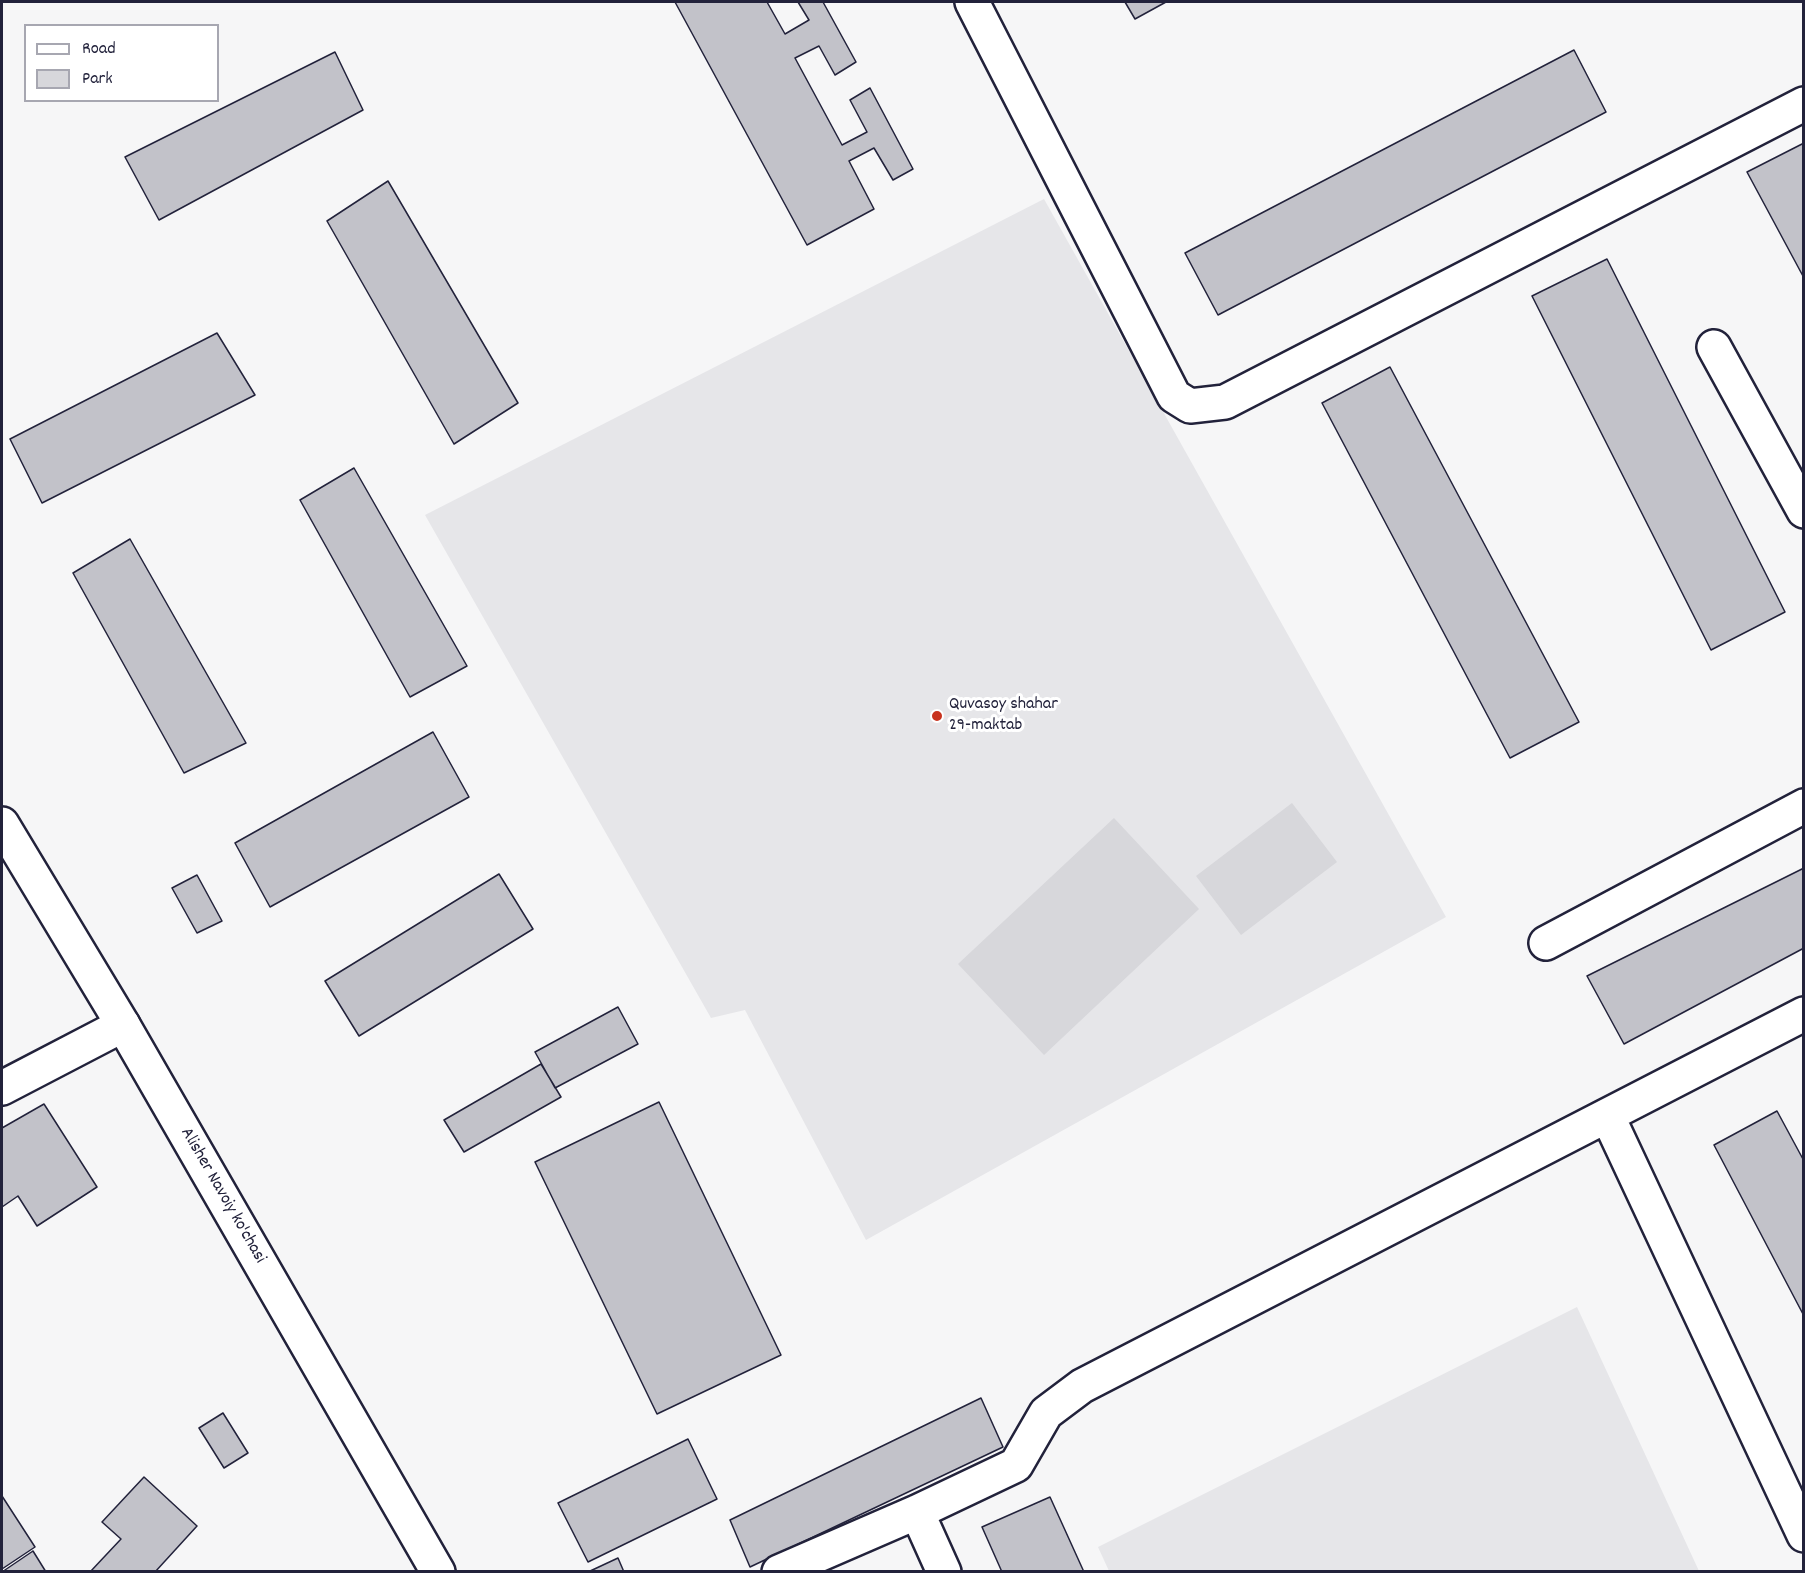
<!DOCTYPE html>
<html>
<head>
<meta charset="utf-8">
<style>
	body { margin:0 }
	#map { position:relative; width:1805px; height:1573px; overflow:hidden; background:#f6f6f7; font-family:Dekko,sans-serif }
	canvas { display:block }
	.frame { position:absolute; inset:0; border:3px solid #22223b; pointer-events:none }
	.legend { position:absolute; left:24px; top:24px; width:195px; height:78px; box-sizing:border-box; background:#fff; border:2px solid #a7a7b1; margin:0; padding:8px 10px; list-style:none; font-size:18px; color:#22223b }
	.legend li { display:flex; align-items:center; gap:12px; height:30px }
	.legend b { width:30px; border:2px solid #a7a7b1 }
</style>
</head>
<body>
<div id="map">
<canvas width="1805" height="1573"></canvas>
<div class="frame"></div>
<ul class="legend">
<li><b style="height:8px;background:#fff"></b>Road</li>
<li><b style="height:16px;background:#d7d7db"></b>Park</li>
</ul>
</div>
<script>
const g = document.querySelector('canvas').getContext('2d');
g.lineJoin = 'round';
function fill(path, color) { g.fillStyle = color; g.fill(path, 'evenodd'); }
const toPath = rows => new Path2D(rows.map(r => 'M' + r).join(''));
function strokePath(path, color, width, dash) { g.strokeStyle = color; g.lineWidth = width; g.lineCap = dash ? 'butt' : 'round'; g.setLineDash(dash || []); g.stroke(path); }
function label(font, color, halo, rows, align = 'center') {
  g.font = font + ' Dekko,sans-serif'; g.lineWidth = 6; g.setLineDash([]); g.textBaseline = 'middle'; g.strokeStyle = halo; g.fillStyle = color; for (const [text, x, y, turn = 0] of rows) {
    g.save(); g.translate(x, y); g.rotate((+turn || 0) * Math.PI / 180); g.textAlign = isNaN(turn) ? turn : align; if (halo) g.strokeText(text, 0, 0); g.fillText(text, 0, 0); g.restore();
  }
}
fill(toPath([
	[1044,199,1446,917,866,1240,745,1010,711,1018,425,515],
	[1577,1307,1699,1571,1109,1571,1098,1547]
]), '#e6e6e9');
fill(toPath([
	[1292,803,1337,862,1241,935,1196,876],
	[1114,818,1199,909,1044,1055,958,964]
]), '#d7d7db');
const building = toPath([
	[675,2,767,2,785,34,809,20,798,2,823,2,856,62,835,75,819,46,795,58,842,145,867,132,850,100,870,88,913,169,893,180,874,148,849,161,874,209,807,245,675,2],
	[1125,2,1166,2,1135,19,1125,2],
	[1574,50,1606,112,1218,315,1185,253,1574,50],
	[335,52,363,110,159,220,125,157,335,52],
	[1804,143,1804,278,1747,172,1804,143],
	[388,181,518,403,454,444,327,221,388,181],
	[1607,259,1785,612,1711,650,1532,296,1607,259],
	[217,333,255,395,42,503,10,439,217,333],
	[1390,367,1579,722,1510,758,1322,403,1390,367],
	[354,468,467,666,410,697,300,500,354,468],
	[130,539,246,743,184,773,73,573,130,539],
	[433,732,469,797,270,907,235,843,433,732],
	[1804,868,1804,948,1624,1044,1587,976,1804,868],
	[499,874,533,929,359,1036,325,981,499,874],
	[197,875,222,921,197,933,172,888,197,875],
	[618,1007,638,1044,555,1088,535,1052,618,1007],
	[541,1064,561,1097,464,1152,444,1120,541,1064],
	[659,1102,781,1355,657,1414,535,1162,659,1102],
	[44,1104,97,1187,37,1226,18,1196,2,1207,2,1128,44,1104],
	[1777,1111,1804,1161,1804,1316,1714,1145,1777,1111],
	[981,1398,1003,1447,750,1567,730,1520,981,1398],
	[223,1413,248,1453,224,1468,199,1428,223,1413],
	[688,1439,717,1499,588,1562,558,1503,688,1439],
	[144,1477,197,1526,155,1572,90,1572,121,1539,102,1522,144,1477],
	[2,1496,35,1547,2,1569,2,1496],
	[1050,1497,1084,1572,1002,1572,982,1527,1050,1497],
	[33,1551,46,1572,2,1572,33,1551],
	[618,1558,624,1572,588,1572,618,1558]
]);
fill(building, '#c2c2c9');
strokePath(building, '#22223b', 1.5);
const street = toPath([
	[972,2,1174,396,1190,406,1225,402,1804,104],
	[1714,347,1804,511],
	[1546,943,1804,806],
	[2,1088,123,1025],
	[1608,1117,1804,1535],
	[917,1512,944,1572],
	[779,1572,917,1512,1016,1465,1046,1413,1082,1386,1804,1014]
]);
const secondary = toPath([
	[2,824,123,1025,438,1572]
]);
strokePath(street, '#22223b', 38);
strokePath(secondary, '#22223b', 38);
strokePath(street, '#fff', 33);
strokePath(secondary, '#fff', 33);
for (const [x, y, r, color] of [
	[937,716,6,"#c8321e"]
]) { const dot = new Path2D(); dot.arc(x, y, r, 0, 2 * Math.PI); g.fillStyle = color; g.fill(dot); strokePath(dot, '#fff', 2); }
label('18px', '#22223b', '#fff', [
	["Quvasoy shahar",949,706],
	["29-maktab",949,727]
], 'left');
label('18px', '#22223b', '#fff', [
	["Alisher Navoiy ko'chasi",222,1196,60]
]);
</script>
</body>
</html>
